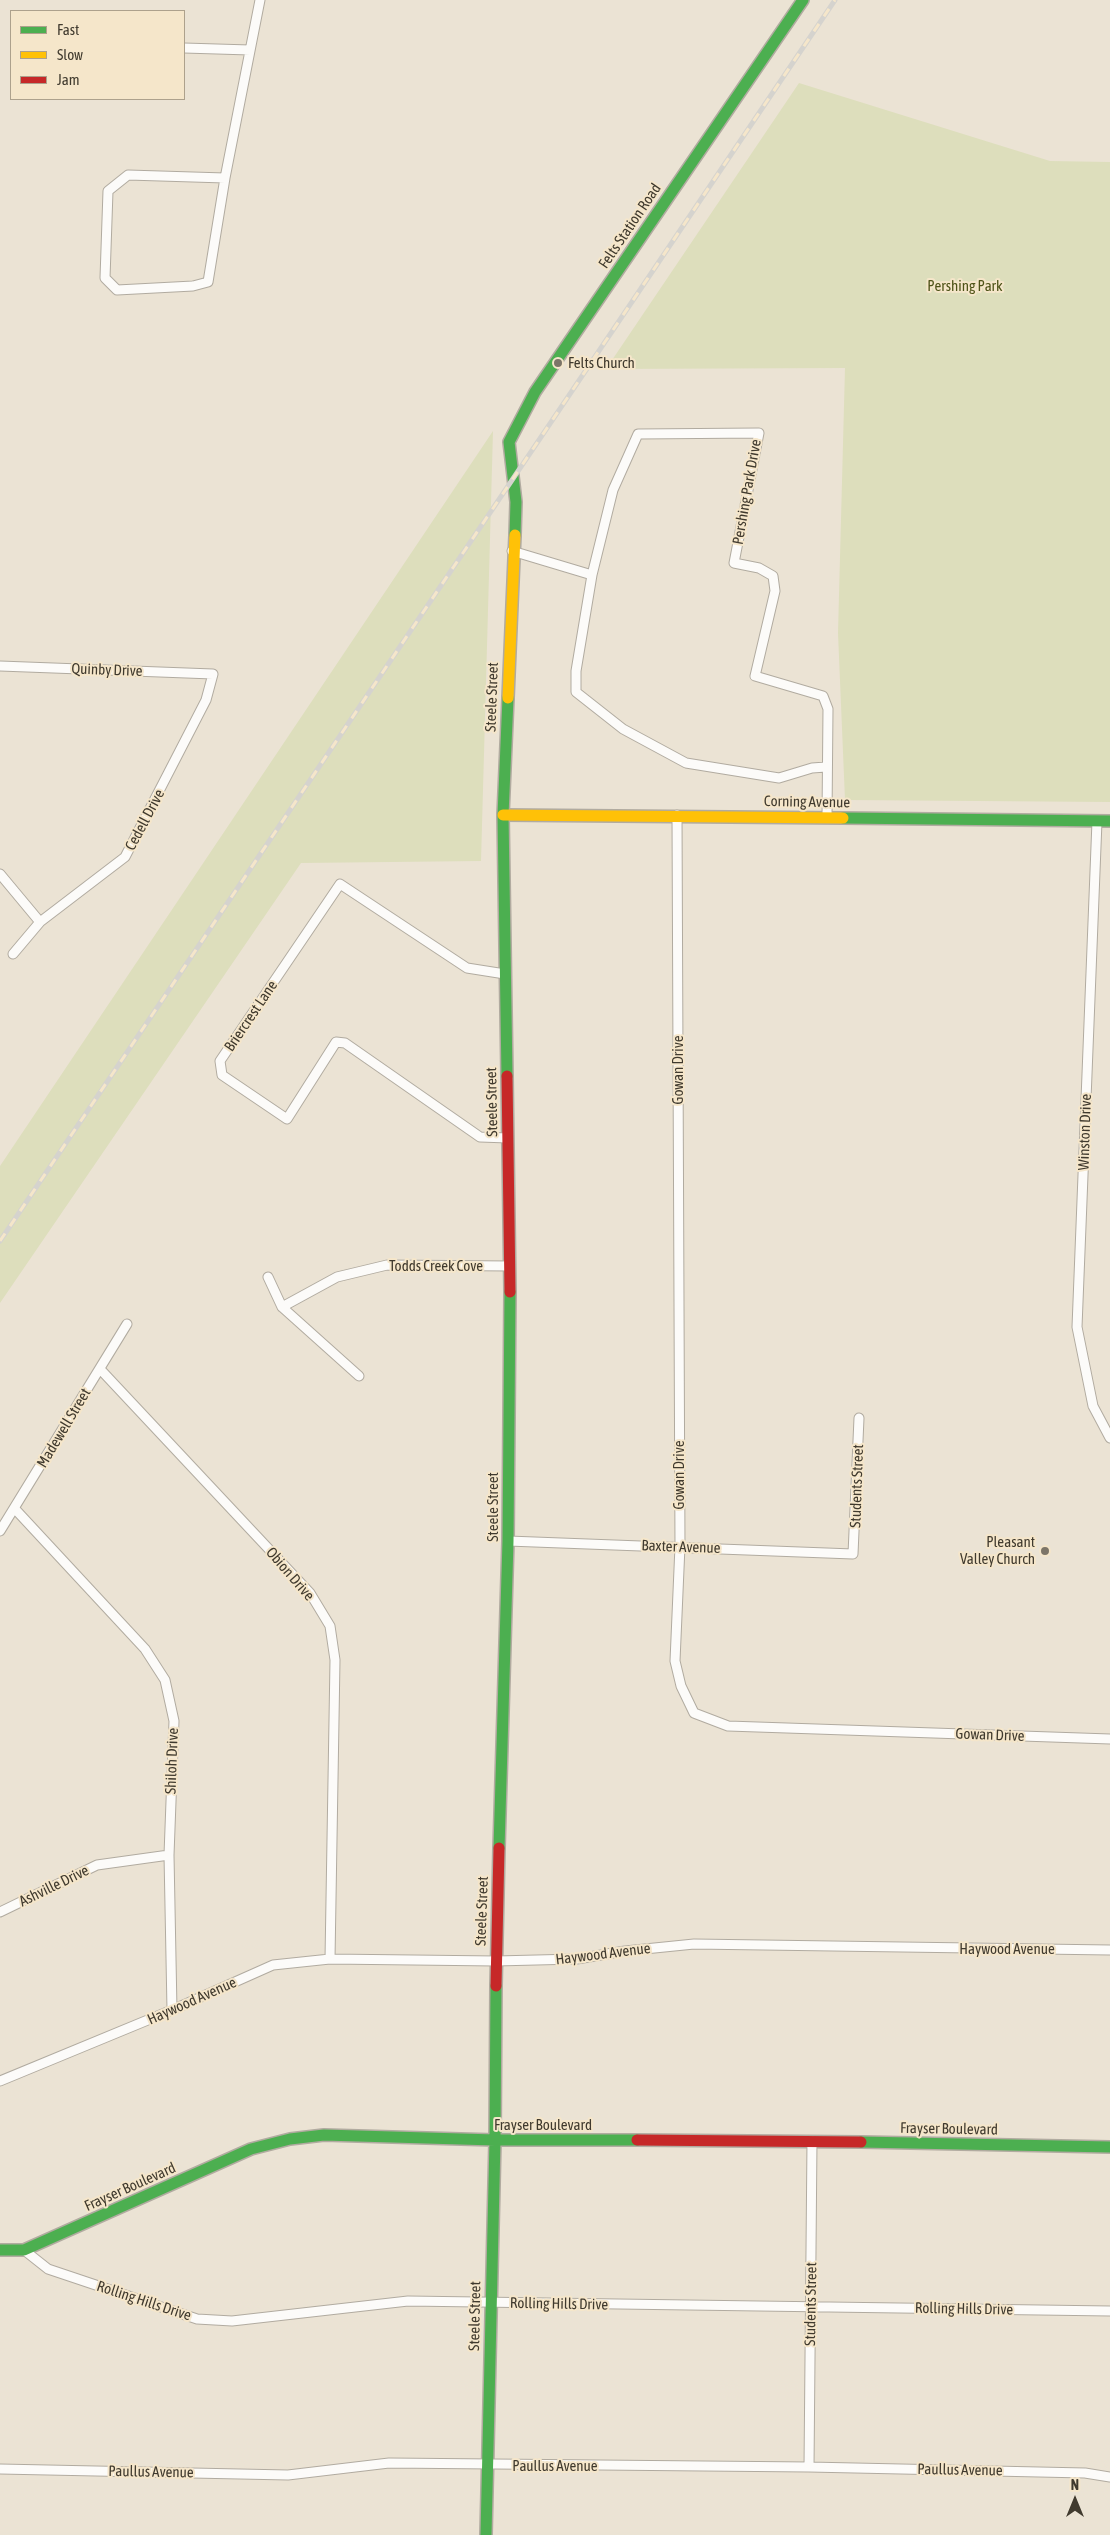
<!DOCTYPE html>
<html>
<head>
<meta charset="utf-8">
<style>
	body { margin:0 }
	#map { position:relative; width:1110px; height:2535px; overflow:hidden; background:#ebe3d4; font-family:"Asap Condensed",sans-serif }
	canvas { display:block }
	.legend { position:absolute; left:10px; top:10px; width:175px; height:90px; box-sizing:border-box; background:#f5e6ca; border:1px solid #ada18c; margin:0; padding:6px 9px; list-style:none; font-size:15px; color:#403a2e }
	.legend li { display:flex; align-items:center; gap:10px; height:25px }
	.legend b { width:25px; border:1px solid #ada18c }
	.north { position:absolute; left:1050px; top:2475px; width:50px; height:50px; -webkit-text-stroke:4px #f5e6ca; paint-order:stroke; rotate:0deg; font-size:14px; font-weight:700; line-height:20px; text-align:center; color:#403a2e }
	.north::after { content:''; display:block; margin:auto; width:18px; height:22px; background:#403a2e; clip-path:polygon(50% 0,100% 100%,50% 72%,0 100%) }
</style>
</head>
<body>
<div id="map">
<canvas width="1110" height="2535"></canvas>
<ul class="legend">
<li><b style="height:6px;background:#4caf50"></b>Fast</li>
<li><b style="height:6px;background:#ffc107"></b>Slow</li>
<li><b style="height:6px;background:#c62828"></b>Jam</li>
</ul>
<div class="north">N</div>
</div>
<script>
const g = document.querySelector('canvas').getContext('2d');
g.lineJoin = 'round';
function fill(path, color) { g.fillStyle = color; g.fill(path, 'evenodd'); }
const toPath = rows => new Path2D(rows.map(r => 'M' + r).join(''));
function strokePath(path, color, width, dash) { g.strokeStyle = color; g.lineWidth = width; g.lineCap = dash ? 'butt' : 'round'; g.setLineDash(dash || []); g.stroke(path); }
function label(font, color, halo, rows, align = 'center') {
  g.font = font + ' "Asap Condensed",sans-serif'; g.lineWidth = 4; g.setLineDash([]); g.textBaseline = 'middle'; g.strokeStyle = halo; g.fillStyle = color; for (const [text, x, y, turn = 0] of rows) {
    g.save(); g.translate(x, y); g.rotate((+turn || 0) * Math.PI / 180); g.textAlign = isNaN(turn) ? turn : align; if (halo) g.strokeText(text, 0, 0); g.fillText(text, 0, 0); g.restore();
  }
}
fill(toPath([
	[799,83,1050,161,1110,162,1110,802,845,800,838,633,845,368,606,369],
	[493,431,481,861,301,863,0,1303,0,1166]
]), '#dddebc');
const street = toPath([
	[184,48,250,50],
	[225,178,128,175,108,191,105,278,117,290,193,286,208,282,225,178,260,0],
	[512,551,592,575],
	[0,666,213,674,206,700,125,857,40,922,13,954],
	[826,767,812,768,779,778,686,763,623,729,576,692,576,671,592,575,613,490,638,434,759,433,734,563,759,568,773,576,775,591,755,676,823,696,828,709,827,817],
	[677,815,680,1546,675,1661,681,1686,694,1713,728,1726,1110,1739],
	[1097,821,1077,1327,1093,1406,1110,1438],
	[0,874,40,922],
	[505,974,467,968,340,884,220,1061,222,1075,287,1119,336,1042,345,1043,480,1137,508,1138],
	[268,1277,282,1307,359,1376],
	[282,1307,337,1277,387,1265,510,1266],
	[100,1369,310,1593,330,1626,335,1660,330,1959],
	[15,1509,145,1649,165,1680,174,1721,169,1855,172,2010],
	[0,1531,127,1324],
	[508,1541,853,1554,859,1418],
	[0,1912,97,1865,169,1855],
	[0,2081,172,2010,273,1965,330,1959,496,1961,577,1959,625,1951,694,1944,1110,1950],
	[24,2250,48,2269,197,2319,232,2321,408,2301,1110,2311],
	[809,2467,812,2141],
	[0,2469,288,2475,389,2463,809,2467,1085,2473,1110,2477]
]);
const fast = toPath([
	[515,535,516,502,509,442,535,392,803,0],
	[843,818,1110,821],
	[507,1076,503,815,508,698],
	[499,1848,508,1541,510,1292],
	[861,2142,1110,2147],
	[0,2250,24,2250,251,2149,290,2139,324,2135,495,2140,637,2140],
	[486,2535,495,2140,496,1986]
]);
const slow = toPath([
	[508,698,515,535],
	[503,815,843,818]
]);
const jam = toPath([
	[507,1076,510,1292],
	[496,1986,499,1848],
	[637,2140,861,2142]
]);
strokePath(street, '#b1aba0', 11);
strokePath(fast, '#b1aba0', 14);
strokePath(slow, '#b1aba0', 14);
strokePath(jam, '#b1aba0', 14);
strokePath(street, '#fcfbf9', 9);
strokePath(fast, '#4caf50', 11);
strokePath(slow, '#ffc107', 11);
strokePath(jam, '#c62828', 11);
const rail = toPath([
	[0,1241,835,0]
]);
strokePath(rail, '#d5d3ce', 5);
strokePath(rail, '#f5e6ca', 3, [9]);
for (const [x, y, r, color] of [
	[558,363,5,"#7c7568"],
	[1045,1551,5,"#7c7568"]
]) { const dot = new Path2D(); dot.arc(x, y, r, 0, 2 * Math.PI); g.fillStyle = color; g.fill(dot); strokePath(dot, '#f5e6ca', 2); }
label('15px', '#403a2e', '#f5e6ca', [
	["Felts Station Road",630,226,-56],
	["Pershing Park Drive",747,492,-80],
	["Quinby Drive",107,670,2],
	["Steele Street",492,697,-88],
	["Corning Avenue",807,802,1],
	["Cedell Drive",145,820,-62],
	["Briercrest Lane",251,1016,-56],
	["Gowan Drive",678,1070,-90],
	["Steele Street",492,1102,-91],
	["Winston Drive",1085,1132,-88],
	["Todds Creek Cove",436,1266],
	["Madewell Street",64,1428,-59],
	["Gowan Drive",679,1475,-90],
	["Students Street",857,1486,-88],
	["Steele Street",493,1507,-90],
	["Baxter Avenue",681,1547,2],
	["Obion Drive",290,1574,49],
	["Gowan Drive",990,1735,2],
	["Shiloh Drive",172,1761,-88],
	["Ashville Drive",54,1886,-26],
	["Steele Street",482,1911,-88],
	["Haywood Avenue",1007,1949],
	["Haywood Avenue",603,1954,-7],
	["Haywood Avenue",192,2001,-24],
	["Frayser Boulevard",543,2125],
	["Frayser Boulevard",949,2129,1],
	["Frayser Boulevard",130,2187,-24],
	["Rolling Hills Drive",144,2301,18],
	["Rolling Hills Drive",559,2304,1],
	["Students Street",811,2304,-89],
	["Rolling Hills Drive",964,2309,1],
	["Steele Street",475,2316,-89],
	["Paullus Avenue",555,2466],
	["Paullus Avenue",960,2470,1],
	["Paullus Avenue",151,2472,1]
]);
label('15px', '#4e5318', '#f5e6ca', [
	["Pershing Park",965,286]
]);
label('15px', '#403a2e', '#f5e6ca', [
	["Felts Church",568,363],
	["Pleasant",1035,1542,"right"],
	["Valley Church",1035,1559,"right"]
], 'left');
</script>
</body>
</html>
